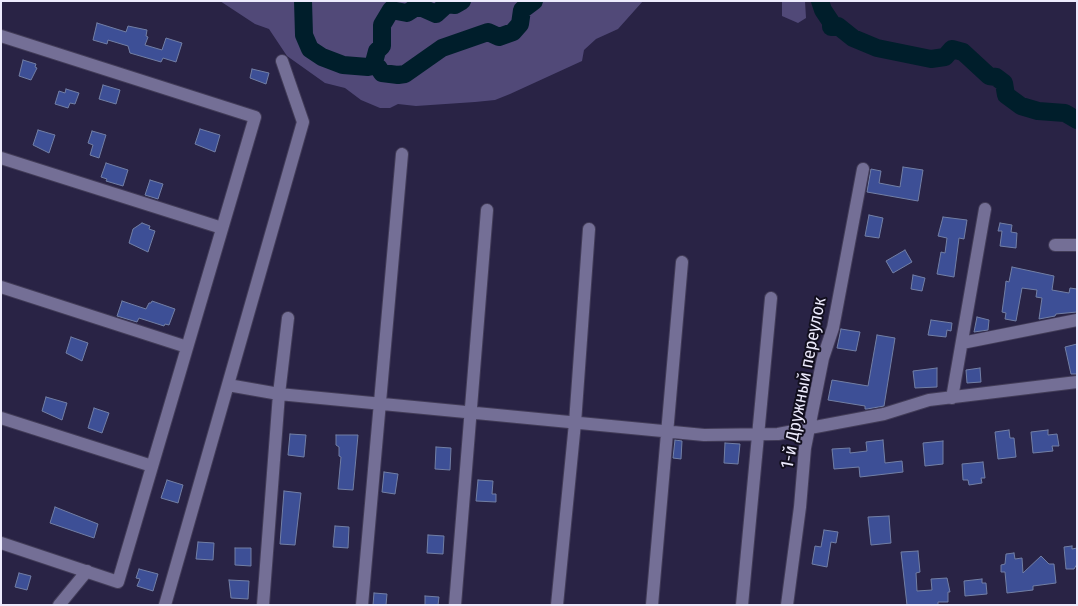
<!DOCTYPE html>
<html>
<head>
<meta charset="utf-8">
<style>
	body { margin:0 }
	#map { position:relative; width:1078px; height:606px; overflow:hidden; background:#292345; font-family:"Fira Sans Condensed",sans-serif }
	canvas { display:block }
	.frame { position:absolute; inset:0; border:2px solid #edebfd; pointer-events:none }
</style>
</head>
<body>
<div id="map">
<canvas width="1078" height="606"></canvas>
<div class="frame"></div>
</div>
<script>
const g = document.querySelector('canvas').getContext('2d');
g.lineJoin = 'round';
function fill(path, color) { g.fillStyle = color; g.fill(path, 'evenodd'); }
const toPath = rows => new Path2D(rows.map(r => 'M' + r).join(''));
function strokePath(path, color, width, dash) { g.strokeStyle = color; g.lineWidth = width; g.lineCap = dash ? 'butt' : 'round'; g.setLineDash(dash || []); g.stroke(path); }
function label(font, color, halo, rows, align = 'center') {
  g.font = font + ' "Fira Sans Condensed",sans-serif'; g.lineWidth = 4; g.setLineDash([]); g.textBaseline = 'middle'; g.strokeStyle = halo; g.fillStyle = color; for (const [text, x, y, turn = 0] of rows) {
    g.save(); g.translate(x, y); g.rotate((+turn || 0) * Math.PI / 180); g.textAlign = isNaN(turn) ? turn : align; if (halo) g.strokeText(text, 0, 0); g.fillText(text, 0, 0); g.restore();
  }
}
fill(toPath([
	[220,1,526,1,523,10,534,1,643,1,618,29,596,39,584,50,582,61,510,94,495,100,475,102,416,106,398,104,390,108,380,108,361,100,345,88,325,83,287,56,269,29,255,24],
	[782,1,805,1,806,18,798,23,782,16]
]), '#514978');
strokePath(toPath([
	[303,1,304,35,310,49,322,57,343,65,368,67,373,66,377,51,382,46,382,25,391,10,407,13,418,6,436,14,447,4,455,5,462,1],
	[820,1,823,10,831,22,831,27,838,26,853,38,877,48,931,59,945,57,952,49,963,52,989,76,996,77,1004,83,1006,95,1021,106,1038,111,1065,113,1077,120],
	[373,66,378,67,382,73,398,75,405,74,442,48,488,32,499,37,513,32,520,24,522,10,534,1]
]), '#001e2b', 18);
const building = toPath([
	[97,23,126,32,128,26,147,30,146,36,148,37,145,45,162,50,166,38,182,43,176,62,163,58,161,62,130,53,128,46,108,40,107,44,93,40,97,23],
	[23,60,36,64,35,67,37,68,31,80,19,76,23,60],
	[252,69,269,73,266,84,250,78,252,69],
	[103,85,120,90,116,104,99,99,103,85],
	[66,89,79,93,75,104,70,103,68,108,55,104,59,91,65,93,66,89],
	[200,129,220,135,215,152,195,144,200,129],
	[38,130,55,135,49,153,33,145,38,130],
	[92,131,106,135,99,158,90,155,93,145,88,143,92,131],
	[106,163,128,170,123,186,106,181,107,179,101,177,106,163],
	[903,167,923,170,918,201,867,192,871,169,881,171,879,183,900,187,903,167],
	[150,180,163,184,158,199,145,195,150,180],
	[869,215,883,218,879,238,865,236,869,215],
	[943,217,967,220,964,239,959,238,954,277,937,274,941,252,945,253,947,238,938,236,943,217],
	[142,223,150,226,149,229,155,231,148,252,129,243,133,229,142,223],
	[1000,223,1012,225,1011,232,1017,233,1016,248,1000,246,1002,231,998,231,1000,223],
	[905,250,912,262,893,273,886,261,905,250],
	[1012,267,1054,276,1052,290,1069,293,1070,288,1077,289,1077,312,1056,314,1055,316,1039,319,1042,298,1036,297,1037,290,1022,288,1016,321,1005,319,1006,313,1002,312,1005,290,1006,281,1009,282,1012,267],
	[913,275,925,278,922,291,911,289,913,275],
	[122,301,146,309,149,303,151,303,152,301,175,309,169,325,165,324,164,326,139,318,137,322,117,316,122,301],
	[977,317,989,320,988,330,974,332,977,317],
	[931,320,952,323,951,331,947,330,946,337,928,335,931,320],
	[841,329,860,332,856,351,837,348,841,329],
	[877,335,895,338,884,406,867,409,865,409,865,406,828,400,832,380,868,386,877,335],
	[71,337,88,343,82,361,66,353,71,337],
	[1077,344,1077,374,1071,374,1065,347,1077,344],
	[937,368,937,387,915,388,913,371,937,368],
	[980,368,981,382,967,383,966,370,980,368],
	[46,397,67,403,62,420,42,411,46,397],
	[94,408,109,413,102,433,88,428,94,408],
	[1009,430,1010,438,1014,438,1016,457,998,459,995,432,1009,430],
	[1048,430,1048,435,1057,434,1059,446,1052,446,1053,451,1033,453,1031,432,1048,430],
	[290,434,306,435,304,457,288,455,290,434],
	[336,435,358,435,353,490,338,489,341,457,339,456,339,447,336,445,336,435],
	[675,440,682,441,681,459,673,458,675,440],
	[883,440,885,463,902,461,903,472,860,477,859,467,834,469,832,449,850,448,850,453,867,451,866,442,883,440],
	[943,441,943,464,925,466,923,443,943,441],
	[725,443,740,444,738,464,724,463,725,443],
	[436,447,451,448,450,470,435,469,436,447],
	[983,462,985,478,981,478,982,483,969,485,968,480,963,480,962,464,983,462],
	[384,472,398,474,395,494,382,492,384,472],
	[167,480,183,485,178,503,161,498,167,480],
	[478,480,493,481,492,494,496,494,496,502,476,501,478,480],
	[284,491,301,493,295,545,280,544,284,491],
	[55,507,98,524,94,538,50,523,55,507],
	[889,516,891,543,871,545,868,517,889,516],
	[335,526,349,527,348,548,333,547,335,526],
	[824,530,838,532,836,543,831,542,827,567,812,564,815,546,821,547,824,530],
	[428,535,444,536,443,554,427,553,428,535],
	[198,542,214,543,213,560,196,559,198,542],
	[1072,546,1072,549,1077,548,1077,564,1074,569,1066,569,1064,547,1072,546],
	[235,548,251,548,251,566,235,565,235,548],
	[918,551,920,572,916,573,917,591,932,590,931,579,947,578,950,592,948,592,948,602,938,602,938,605,907,605,901,552,918,551],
	[1014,553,1015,559,1022,558,1023,573,1041,556,1049,564,1054,564,1056,583,1033,586,1033,590,1007,593,1005,572,1001,572,1001,565,1005,564,1006,554,1014,553],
	[139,569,158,574,153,591,137,586,140,579,136,578,139,569],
	[19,573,31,576,27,590,15,587,19,573],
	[982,579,982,583,986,583,987,594,965,596,964,581,982,579],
	[229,580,249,581,248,599,231,598,229,580],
	[374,593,387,594,386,605,373,605,374,593],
	[425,596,439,597,438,605,425,605,425,596]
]);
fill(building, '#3d4f96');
strokePath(building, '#727fa5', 1);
const minor = toPath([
	[1,36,255,117,118,582,1,543],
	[1,158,222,228],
	[1055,245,1077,245],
	[1,287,187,347],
	[962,343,1077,320],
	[228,385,279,394,704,435,778,434,884,414,929,400,1077,382],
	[952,398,985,209],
	[1,418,152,466],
	[59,605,87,571],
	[165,605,303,122,282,61],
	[263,605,279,394,288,318],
	[362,605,402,154],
	[455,605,487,210],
	[557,605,575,423,589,229],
	[652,605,682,262],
	[742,605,771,298],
	[787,605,800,507,805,448,823,358,833,328,863,169]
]);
strokePath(minor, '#423c58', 14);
strokePath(minor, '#746f96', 12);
label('18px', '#edebfd', '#120f1e', [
	["1-й Дружный переулок",804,383,-79]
]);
</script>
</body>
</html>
